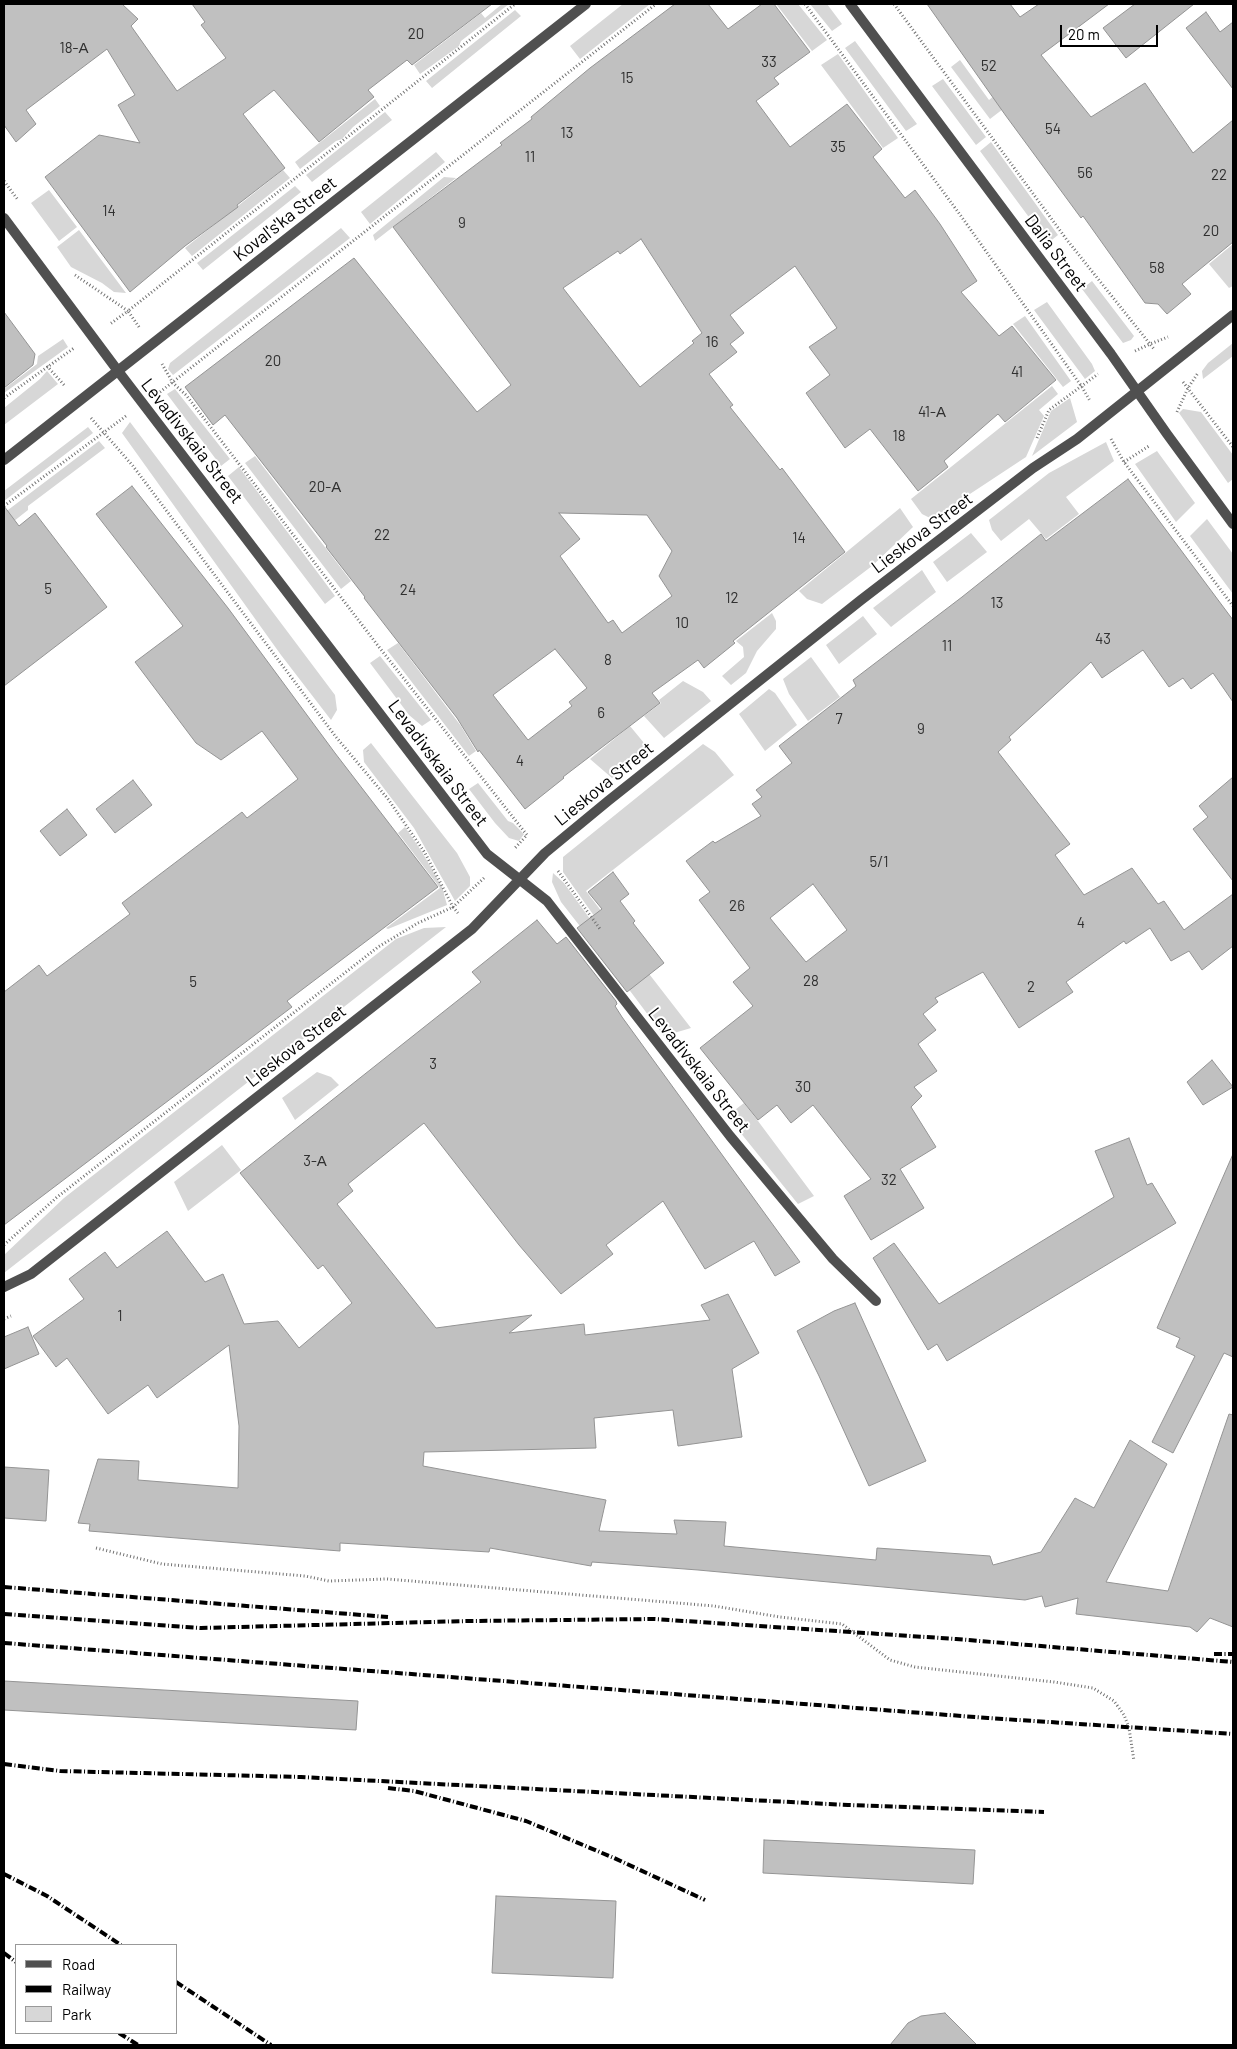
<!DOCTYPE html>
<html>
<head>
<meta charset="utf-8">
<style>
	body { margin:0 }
	#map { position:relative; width:1237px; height:2049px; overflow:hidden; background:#fff; font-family:Barlow,sans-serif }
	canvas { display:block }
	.frame { position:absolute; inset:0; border:5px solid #000; pointer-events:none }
	.legend { position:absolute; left:15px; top:1944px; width:162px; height:90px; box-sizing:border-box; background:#fff; border:1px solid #999; margin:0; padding:6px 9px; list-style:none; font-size:15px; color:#000 }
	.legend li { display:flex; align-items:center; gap:10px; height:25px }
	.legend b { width:25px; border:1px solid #999 }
	.scale { position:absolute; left:1060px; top:25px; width:98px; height:22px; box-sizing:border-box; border:2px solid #000; border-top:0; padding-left:6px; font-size:15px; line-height:18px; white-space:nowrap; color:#000; -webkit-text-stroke:4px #fff; paint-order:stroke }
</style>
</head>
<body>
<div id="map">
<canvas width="1237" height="2049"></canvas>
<div class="frame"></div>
<ul class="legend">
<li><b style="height:6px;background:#505050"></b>Road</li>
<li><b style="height:6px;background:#000"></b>Railway</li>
<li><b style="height:14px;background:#d7d7d7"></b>Park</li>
</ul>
<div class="scale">20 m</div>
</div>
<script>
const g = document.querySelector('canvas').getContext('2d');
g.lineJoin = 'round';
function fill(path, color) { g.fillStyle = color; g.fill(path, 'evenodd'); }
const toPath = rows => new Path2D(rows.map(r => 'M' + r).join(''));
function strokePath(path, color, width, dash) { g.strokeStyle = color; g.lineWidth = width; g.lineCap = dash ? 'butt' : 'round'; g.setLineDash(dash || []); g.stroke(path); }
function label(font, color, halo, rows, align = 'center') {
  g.font = font + ' Barlow,sans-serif'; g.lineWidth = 4; g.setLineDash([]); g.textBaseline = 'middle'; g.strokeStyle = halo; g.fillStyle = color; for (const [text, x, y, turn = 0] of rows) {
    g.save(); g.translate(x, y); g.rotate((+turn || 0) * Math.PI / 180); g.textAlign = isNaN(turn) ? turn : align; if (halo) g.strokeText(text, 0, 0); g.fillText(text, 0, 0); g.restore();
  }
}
fill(toPath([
	[502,4,509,4,461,41,459,46,420,74,414,65,481,13,485,18],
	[623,4,650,4,580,59,570,46],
	[776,4,798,4,827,40,812,51],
	[810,4,827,4,842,24,832,31],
	[515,10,521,16,432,88,426,81],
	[855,41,917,124,906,131,845,48],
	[838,54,898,138,883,148,821,65],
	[960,60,989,100,994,96,1003,109,990,119,951,67],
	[943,79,986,137,976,145,932,86],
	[375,99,380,106,353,127,342,139,336,141,300,169,295,162],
	[385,112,392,120,312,182,306,175],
	[991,142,1058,235,1048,243,980,151],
	[436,152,445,162,370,224,361,212],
	[283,170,290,178,192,256,185,248],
	[444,177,456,178,375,241,373,235],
	[295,186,301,192,203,270,197,263],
	[49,190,77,227,59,241,31,203],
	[341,228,350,238,173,375,168,369,170,363],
	[79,230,126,293,114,292,102,283,71,267,57,247],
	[1233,244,1233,286,1229,288,1209,264],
	[1092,281,1134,336,1131,340,1123,343,1082,289],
	[1047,302,1092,364,1095,371,1085,379,1034,310],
	[1025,316,1071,381,1063,387,1013,324],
	[63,339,68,347,4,393,4,389,37,364,38,356],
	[1233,343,1233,356,1203,379,1202,371,1208,363],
	[47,371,58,384,4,425,4,408,40,379],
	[1052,386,1058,394,1039,410,1044,416,1026,457,932,519,922,514,911,499],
	[175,389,230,459,221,466,167,394],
	[1070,398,1077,422,1032,456,1051,411],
	[1183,409,1201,412,1233,455,1233,479,1228,483,1179,413],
	[130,422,335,695,337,710,331,720,281,655,122,433],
	[88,427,93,433,4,501,4,491],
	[99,441,105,448,28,506,28,510,4,529,4,513],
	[1106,442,1114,461,1066,497,1079,514,1046,539,1029,519,1001,541,992,530,989,520,1049,473],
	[1157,451,1195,503,1176,522,1135,464],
	[255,456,351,581,341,589,245,463],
	[239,467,335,596,325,604,228,476],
	[900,508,913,527,872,566,822,604,807,599,799,591],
	[1207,519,1233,554,1233,594,1190,536],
	[971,533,987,552,947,582,933,562],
	[922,570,936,592,891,627,873,608],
	[772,613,776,621,776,629,757,651,746,673,731,685,722,676,744,657,743,647,736,641],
	[863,616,877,634,839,664,826,645],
	[398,643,461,726,476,751,469,756,387,650],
	[380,656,431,720,422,726,409,715,370,663],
	[811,657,840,697,808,721,789,694,783,679],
	[683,681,703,692,711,701,664,738,644,716,661,703,659,700],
	[769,689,775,693,797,725,765,751,739,714],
	[630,726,649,749,612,778,590,759],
	[371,743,457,853,470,877,470,886,455,901,414,828,364,762,363,750],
	[703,744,715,752,734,775,586,891,618,933,609,937,563,872,563,857],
	[478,783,508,821,513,823,524,834,519,841,509,838,495,823,469,789],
	[405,827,422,852,442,887,447,905,388,929,386,928,440,888,398,833],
	[553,873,564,883,590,919,601,953,561,902,552,882],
	[446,927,4,1273,4,1255,64,1198,396,939,424,928],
	[629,948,691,1028,664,1036,612,967],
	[317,1072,331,1077,339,1085,295,1120,282,1098],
	[744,1103,758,1121,814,1196,798,1204,727,1116],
	[222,1145,241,1170,188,1211,174,1182]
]), '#d7d7d7');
const building = toPath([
	[4,4,122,4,138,19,131,26,177,91,226,58,201,25,205,22,192,4,492,4,412,65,407,60,368,90,374,97,319,142,274,90,243,114,285,168,237,205,238,207,185,246,130,292,45,177,99,135,140,143,118,105,135,95,107,49,26,110,36,124,16,142,4,125,4,4],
	[675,4,708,4,728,29,762,4,774,4,810,52,774,78,779,84,756,101,790,147,847,104,882,149,873,157,905,198,915,190,940,224,977,281,961,292,999,336,1012,326,1056,380,1005,422,998,414,944,461,948,467,918,491,870,429,845,448,806,393,830,375,809,347,837,328,795,266,730,315,744,333,730,344,737,352,709,374,733,405,730,407,780,470,782,468,845,552,733,641,735,643,704,668,698,660,652,693,660,703,563,777,564,778,525,809,479,750,478,752,457,718,364,598,365,597,326,547,327,546,225,415,213,425,185,387,354,258,477,412,511,385,393,227,502,145,500,143,532,119,531,117,590,68,675,4],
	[641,239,702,333,692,341,694,343,640,387,563,288,618,251,620,254,641,239],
	[559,513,647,515,672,551,659,576,672,596,622,633,613,620,608,623,560,556,580,539,559,513],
	[555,649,587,688,569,702,572,706,528,740,493,695,555,649],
	[927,4,1010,4,1020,17,1039,4,1109,4,1041,55,1091,117,1145,83,1193,153,1233,120,1233,242,1182,284,1191,294,1167,314,1158,304,1145,303,1083,216,1081,218,1006,116,927,4],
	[1135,4,1194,4,1126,58,1103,28,1135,4],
	[1206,12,1220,32,1233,22,1233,89,1186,28,1206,12],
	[4,312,35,354,33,365,4,388,4,312],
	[1128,479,1233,620,1233,702,1213,673,1191,689,1183,678,1169,687,1143,650,1102,678,1091,662,1009,737,1011,740,998,752,1070,844,1055,855,1084,895,1132,868,1158,904,1164,901,1184,930,1233,894,1233,946,1202,970,1189,951,1171,961,1150,928,1126,944,1124,941,1066,982,1073,992,1019,1028,983,972,935,998,938,1002,923,1014,936,1030,918,1044,937,1071,914,1087,922,1096,911,1107,936,1147,900,1169,924,1208,871,1240,844,1196,871,1179,813,1105,791,1123,777,1105,758,1120,700,1048,753,1006,733,982,750,968,699,900,710,892,686,861,713,841,715,843,761,816,752,804,762,797,756,790,792,763,779,746,856,686,853,680,962,597,1041,534,1046,541,1128,479],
	[813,884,847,930,806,962,770,918,813,884],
	[132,486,228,608,335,753,438,887,287,1001,292,1007,4,1225,4,992,39,965,47,976,130,914,122,903,242,812,247,818,298,779,262,731,221,760,196,743,135,662,183,626,96,514,132,486],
	[4,506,19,526,35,513,107,607,4,686,4,506],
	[1233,777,1233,881,1193,829,1208,817,1199,806,1233,777],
	[133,780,152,805,115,833,96,809,133,780],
	[67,809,87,835,60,856,40,831,67,809],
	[613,872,629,894,620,901,635,921,633,923,664,963,627,992,577,928,602,909,588,892,613,872],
	[537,920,557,944,566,937,616,1001,617,1004,615,1006,622,1017,800,1262,775,1276,754,1241,705,1269,663,1201,606,1245,613,1254,561,1294,519,1245,424,1123,348,1184,353,1191,337,1204,436,1328,532,1315,509,1333,584,1324,585,1335,710,1320,701,1305,728,1294,759,1353,732,1369,742,1437,678,1446,673,1410,594,1418,596,1448,424,1452,423,1466,606,1500,599,1531,677,1534,674,1520,726,1522,724,1546,876,1560,877,1548,990,1556,993,1565,1041,1552,1075,1498,1094,1508,1130,1440,1167,1464,1106,1582,1168,1591,1229,1414,1233,1415,1233,1627,1210,1618,1197,1632,1190,1627,1076,1614,1078,1598,1045,1607,1042,1596,1025,1600,698,1570,592,1562,591,1566,490,1548,489,1552,340,1543,340,1551,89,1531,90,1524,78,1523,98,1459,139,1461,138,1480,238,1488,239,1426,229,1345,157,1398,148,1385,108,1414,67,1358,56,1367,33,1336,84,1299,69,1279,105,1252,117,1268,167,1231,205,1282,223,1274,244,1324,278,1321,299,1348,352,1303,323,1265,318,1269,240,1173,481,982,472,972,537,920],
	[1212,1060,1233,1087,1203,1105,1187,1082,1212,1060],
	[1129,1138,1147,1185,1152,1183,1176,1223,947,1361,937,1344,928,1350,873,1258,894,1243,939,1304,1114,1197,1095,1151,1129,1138],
	[1233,1154,1233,1357,1224,1353,1173,1453,1152,1442,1195,1356,1176,1347,1180,1338,1157,1328,1233,1154],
	[855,1303,926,1461,869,1486,819,1376,797,1331,834,1311,855,1303],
	[28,1327,39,1354,4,1369,4,1337,28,1327],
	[4,1467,49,1470,46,1521,4,1518,4,1467],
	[4,1681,358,1701,356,1730,4,1710,4,1681],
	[764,1840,975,1850,973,1884,763,1873,764,1840],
	[496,1896,616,1901,613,1978,492,1973,496,1896],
	[945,2013,977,2045,890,2045,908,2023,921,2016,945,2013]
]);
fill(building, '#c0c0c0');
strokePath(building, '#949494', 1);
strokePath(toPath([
	[805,4,961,216,1082,387,1090,401],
	[894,4,1067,240,1150,344,1168,337],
	[4,181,18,200],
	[75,275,128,311,110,324],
	[139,327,128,311,515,4],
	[1135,351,1150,344,1154,349],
	[162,364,173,383,186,395,236,460,379,647,527,835,515,848],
	[47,366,65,386],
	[1183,382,1233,447],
	[160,392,656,4],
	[4,398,74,348],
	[1177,412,1188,388,1198,373],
	[91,418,133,466,336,737,388,799,425,853,453,907,484,878],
	[1037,438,1049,410,1098,374],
	[1111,439,1124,462,1233,606],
	[1124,462,1149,446],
	[4,506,126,416],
	[558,871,600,929],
	[4,1245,56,1198,378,947,418,923,453,907,458,913],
	[4,1319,11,1316],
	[96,1548,162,1564,305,1576,329,1581,387,1579,714,1606,780,1617,842,1624,890,1660,915,1667,1054,1682,1093,1688,1114,1701,1124,1715,1129,1728,1134,1761]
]), '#727272', 3, [1, 2.5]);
strokePath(toPath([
	[519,879,547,901,730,1136,833,1259,876,1301]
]), '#505050', 10);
strokePath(toPath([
	[850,4,1111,354,1167,434,1233,524],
	[4,218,118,371,487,854,519,879],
	[4,1287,31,1274,472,929,545,853,608,801,861,600,1033,468,1077,439,1233,315]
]), '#505050', 10);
strokePath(toPath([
	[4,460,586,4]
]), '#505050', 10);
strokePath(toPath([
	[4,1587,388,1617],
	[4,1614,201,1628,469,1621,654,1619,956,1639,1233,1662],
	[4,1643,988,1718,1233,1734],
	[1214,1654,1233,1654],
	[4,1764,60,1771,301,1777,848,1805,1044,1812],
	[388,1788,414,1791,526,1821,614,1858,705,1900],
	[4,1874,47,1896,121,1945],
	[4,1953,16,1962],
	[176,1982,271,2045],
	[119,2033,138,2045]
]), '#000', 4, [8, 2.5, 1, 2.5]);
label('15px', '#303030', null, [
	["20",416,34],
	["18-А",74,48],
	["33",769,62],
	["52",989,66],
	["15",627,78],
	["54",1053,129],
	["13",567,133],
	["35",838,147],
	["11",530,157],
	["56",1085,173],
	["22",1219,175],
	["14",109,211],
	["9",462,223],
	["20",1211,231],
	["58",1157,268],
	["16",712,342],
	["20",273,361],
	["41",1017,372],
	["41-А",932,412],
	["18",899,436],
	["20-А",325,487],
	["22",382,535],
	["14",799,538],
	["5",48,589],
	["24",408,590],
	["12",732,598],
	["13",997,603],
	["10",682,623],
	["43",1103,639],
	["11",947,646],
	["8",608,660],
	["6",601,713],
	["7",839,719],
	["9",921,729],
	["4",520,761],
	["5/1",879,862],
	["26",737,906],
	["4",1081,923],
	["28",811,981],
	["5",193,982],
	["2",1031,987],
	["3",433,1064],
	["30",803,1087],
	["3-А",315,1161],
	["32",889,1180],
	["1",120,1316]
]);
label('18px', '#000', '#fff', [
	["Koval's'ka Street",285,219,-38],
	["Dalia Street",1056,253,53],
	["Levadivskaia Street",192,441,52],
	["Lieskova Street",922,533,-37],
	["Levadivskaia Street",438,763,53],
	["Lieskova Street",604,784,-39],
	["Lieskova Street",296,1046,-38],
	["Levadivskaia Street",699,1070,52]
]);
</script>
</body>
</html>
